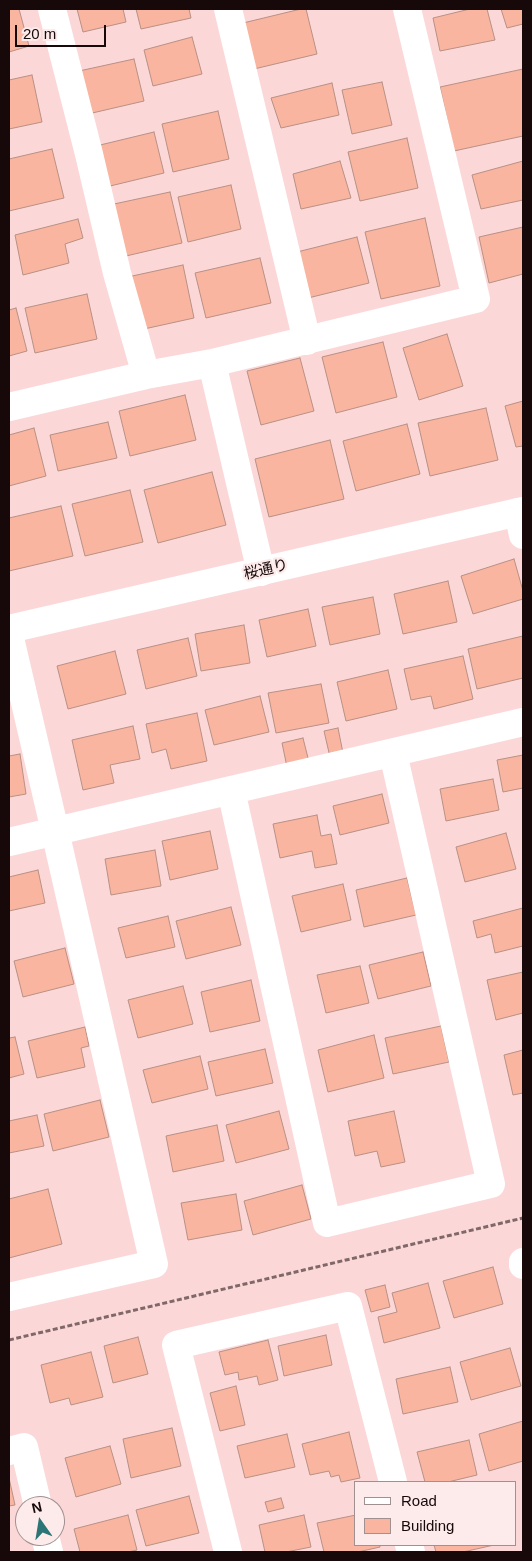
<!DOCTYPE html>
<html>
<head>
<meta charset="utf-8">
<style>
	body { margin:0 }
	#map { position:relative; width:532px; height:1561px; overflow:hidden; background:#fcd7d8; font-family:Helvetica,sans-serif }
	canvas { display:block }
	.frame { position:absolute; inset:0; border:10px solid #17090a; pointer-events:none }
	.legend { position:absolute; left:354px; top:1481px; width:162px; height:65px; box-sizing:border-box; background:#fdeaea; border:1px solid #a19090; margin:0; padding:6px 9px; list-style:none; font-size:15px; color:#17090a }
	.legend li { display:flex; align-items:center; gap:10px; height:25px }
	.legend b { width:25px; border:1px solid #a19090 }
	.north { position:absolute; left:15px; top:1496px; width:50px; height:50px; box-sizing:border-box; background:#fdeaea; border:1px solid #a19090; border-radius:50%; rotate:347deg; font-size:14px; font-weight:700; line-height:20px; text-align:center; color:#17090a }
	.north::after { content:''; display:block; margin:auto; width:18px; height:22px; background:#2b7577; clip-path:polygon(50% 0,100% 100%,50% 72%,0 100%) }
	.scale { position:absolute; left:15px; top:25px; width:91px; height:22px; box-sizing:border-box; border:2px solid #17090a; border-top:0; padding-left:6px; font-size:15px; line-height:18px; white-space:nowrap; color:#17090a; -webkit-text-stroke:4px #fdeaea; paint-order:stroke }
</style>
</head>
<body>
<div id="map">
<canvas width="532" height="1561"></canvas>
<div class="frame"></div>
<ul class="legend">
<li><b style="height:6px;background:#fff"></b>Road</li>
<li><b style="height:14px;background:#f9b5a0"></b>Building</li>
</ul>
<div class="north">N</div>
<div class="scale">20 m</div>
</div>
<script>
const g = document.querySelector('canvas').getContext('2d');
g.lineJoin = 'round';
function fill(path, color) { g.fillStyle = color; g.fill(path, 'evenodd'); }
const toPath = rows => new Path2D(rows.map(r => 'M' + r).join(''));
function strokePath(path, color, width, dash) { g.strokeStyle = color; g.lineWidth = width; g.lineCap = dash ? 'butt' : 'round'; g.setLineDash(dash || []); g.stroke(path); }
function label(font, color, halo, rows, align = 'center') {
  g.font = font + ' Helvetica,"Noto Sans JP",sans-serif'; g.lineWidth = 4.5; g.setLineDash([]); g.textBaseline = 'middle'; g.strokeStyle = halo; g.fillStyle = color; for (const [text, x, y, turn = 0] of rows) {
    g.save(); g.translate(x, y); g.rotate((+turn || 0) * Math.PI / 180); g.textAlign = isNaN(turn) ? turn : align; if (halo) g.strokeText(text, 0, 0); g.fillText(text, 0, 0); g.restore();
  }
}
const building = toPath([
	[9,9,19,9,29,46,9,52,9,9],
	[77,9,123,9,126,22,83,32,77,9],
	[136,9,189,9,191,18,141,29,136,9],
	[301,9,306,9,317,54,254,69,243,23,301,9],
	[470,9,487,9,495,40,440,51,433,18,470,9],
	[501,9,523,9,523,24,507,28,501,9],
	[192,37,202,74,153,86,144,50,192,37],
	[134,59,144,101,88,114,79,71,134,59],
	[523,69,523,136,454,151,440,87,523,69],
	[32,75,42,122,9,129,9,80,32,75],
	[382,82,392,125,352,134,342,90,382,82],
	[332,83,339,115,281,128,271,98,332,83],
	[218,111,229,159,173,172,162,124,218,111],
	[154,132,164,173,106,187,96,146,154,132],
	[407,138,418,188,360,201,348,152,407,138],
	[52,149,64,198,9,211,9,159,52,149],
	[340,161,351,198,301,209,293,174,340,161],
	[523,161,523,200,481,209,472,175,523,161],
	[231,185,241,229,188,242,178,197,231,185],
	[170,192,182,243,126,256,114,204,170,192],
	[425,218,440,286,381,299,365,232,425,218],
	[78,219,83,238,65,244,69,263,23,275,15,235,78,219],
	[523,227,523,274,489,283,479,237,523,227],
	[357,237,369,283,308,298,297,252,357,237],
	[260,258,271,303,206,318,195,273,260,258],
	[183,265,194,318,135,331,123,278,183,265],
	[87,294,97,339,35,353,25,308,87,294],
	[16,308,27,351,9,356,9,310,16,308],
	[447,334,463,386,419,400,403,348,447,334],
	[383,342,397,397,336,413,322,357,383,342],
	[300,358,314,411,261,425,247,371,300,358],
	[185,395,196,440,130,456,119,411,185,395],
	[523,401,523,446,516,447,505,406,523,401],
	[486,408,498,460,430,476,418,423,486,408],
	[108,422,117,458,58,471,50,435,108,422],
	[407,424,420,474,356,491,343,441,407,424],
	[34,428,46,476,9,486,9,435,34,428],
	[330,440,344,499,269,517,255,459,330,440],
	[212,472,226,525,158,543,144,490,212,472],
	[130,490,143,542,85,556,72,504,130,490],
	[61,506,73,556,9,571,9,518,61,506],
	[514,559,523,591,523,599,473,614,461,576,514,559],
	[448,581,457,622,403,634,394,594,448,581],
	[373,597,380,634,330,645,322,607,373,597],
	[308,609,316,646,267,657,259,620,308,609],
	[244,625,250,663,201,671,195,634,244,625],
	[523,636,523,678,477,689,468,649,523,636],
	[188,638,197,676,146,689,137,650,188,638],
	[115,651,126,694,68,709,57,666,115,651],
	[463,656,473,699,434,709,431,696,411,700,404,669,463,656],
	[388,670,397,709,346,721,337,682,388,670],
	[321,684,329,723,276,733,268,693,321,684],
	[260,696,269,732,214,745,205,710,260,696],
	[197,713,207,761,171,769,166,749,152,753,146,724,197,713],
	[133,726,140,759,110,765,114,783,83,790,72,740,133,726],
	[338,728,343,753,330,757,324,731,338,728],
	[303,738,309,762,287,767,282,743,303,738],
	[20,754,26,794,9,797,9,756,20,754],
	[523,755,523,788,503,792,497,760,523,755],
	[493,779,499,810,446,821,440,789,493,779],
	[382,794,389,823,340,835,333,806,382,794],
	[317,815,321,836,331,834,337,864,315,868,312,851,280,858,273,824,317,815],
	[210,831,218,869,170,880,162,841,210,831],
	[506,833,516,869,465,882,456,847,506,833],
	[155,850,161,886,111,895,105,859,155,850],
	[38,870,45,903,9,911,9,877,38,870],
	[407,878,416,915,364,927,356,890,407,878],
	[343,884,351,920,301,932,292,896,343,884],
	[231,907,241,945,186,959,176,921,231,907],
	[523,908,523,946,495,953,491,934,477,938,473,921,523,908],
	[168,916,175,947,126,958,118,928,168,916],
	[65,948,74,984,23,997,14,961,65,948],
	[423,952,431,986,378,999,369,965,423,952],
	[360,966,369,1003,326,1013,317,975,360,966],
	[523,972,523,1013,496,1020,487,980,523,972],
	[251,980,260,1021,210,1032,201,992,251,980],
	[183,986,193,1024,138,1038,128,1000,183,986],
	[441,1026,449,1062,393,1074,385,1038,441,1026],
	[85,1027,89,1046,81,1048,85,1067,37,1078,28,1041,85,1027],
	[374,1035,384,1078,328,1092,318,1050,374,1035],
	[15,1037,24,1074,9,1078,9,1038,15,1037],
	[265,1049,273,1083,216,1096,208,1062,265,1049],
	[523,1050,523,1093,513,1095,504,1055,523,1050],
	[200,1056,208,1089,152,1103,143,1070,200,1056],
	[100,1100,109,1137,53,1151,44,1114,100,1100],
	[279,1111,289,1149,236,1163,226,1125,279,1111],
	[394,1111,405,1162,381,1167,377,1151,355,1156,348,1121,394,1111],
	[37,1115,44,1146,9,1153,9,1121,37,1115],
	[217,1125,224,1161,173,1172,166,1136,217,1125],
	[302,1185,311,1219,253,1235,244,1201,302,1185],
	[48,1189,62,1244,9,1258,9,1199,48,1189],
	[236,1194,242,1230,188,1240,181,1203,236,1194],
	[493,1267,503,1304,454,1318,443,1281,493,1267],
	[428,1283,440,1328,384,1343,378,1317,397,1312,392,1293,428,1283],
	[385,1285,390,1307,371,1312,365,1290,385,1285],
	[326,1335,332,1365,284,1376,278,1346,326,1335],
	[138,1337,148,1374,113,1383,104,1346,138,1337],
	[268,1340,278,1380,259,1385,257,1376,239,1380,238,1372,225,1375,219,1352,268,1340],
	[510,1348,521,1386,471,1400,460,1362,510,1348],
	[91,1352,103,1397,71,1405,69,1398,50,1403,41,1365,91,1352],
	[450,1367,458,1402,403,1414,396,1379,450,1367],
	[236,1386,245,1425,220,1431,210,1393,236,1386],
	[523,1421,523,1461,489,1471,479,1434,523,1421],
	[172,1428,181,1466,131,1478,123,1439,172,1428],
	[349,1432,360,1478,341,1482,339,1475,331,1477,329,1471,310,1475,302,1444,349,1432],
	[287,1434,295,1467,245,1478,237,1446,287,1434],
	[469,1440,477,1475,448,1482,425,1482,417,1452,469,1440],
	[110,1446,121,1484,76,1497,65,1458,110,1446],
	[9,1478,15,1505,9,1506,9,1478],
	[189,1496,199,1533,146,1546,136,1510,189,1496],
	[281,1498,284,1508,268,1512,265,1502,281,1498],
	[128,1515,137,1550,128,1552,80,1552,74,1529,128,1515],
	[304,1515,311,1547,286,1552,265,1552,259,1525,304,1515],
	[356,1515,356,1545,380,1545,380,1547,358,1552,324,1552,317,1523,356,1515],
	[434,1545,494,1545,463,1552,436,1552,434,1545]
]);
fill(building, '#f9b5a0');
strokePath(building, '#b89084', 1);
strokePath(toPath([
	[9,1340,523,1218]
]), '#806869', 3, [5, 2.5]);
strokePath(toPath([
	[52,9,89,154,117,273,146,375],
	[228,9,307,341],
	[212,363,261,572],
	[9,407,146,375,212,363,476,299,407,9],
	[518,512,523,535],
	[9,634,55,831,154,1264,9,1297],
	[231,790,327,1223,491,1184,393,753],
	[9,842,523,722],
	[523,1262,523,1265],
	[9,1451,24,1447,38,1506],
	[45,1536,49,1552],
	[409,1545,411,1552],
	[228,1552,176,1345,348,1306,393,1482]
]), '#fff', 28);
strokePath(toPath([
	[9,629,523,511]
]), '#fff', 28);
label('15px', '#17090a', '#fdeaea', [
	["桜通り",266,570,-13]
]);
</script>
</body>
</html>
